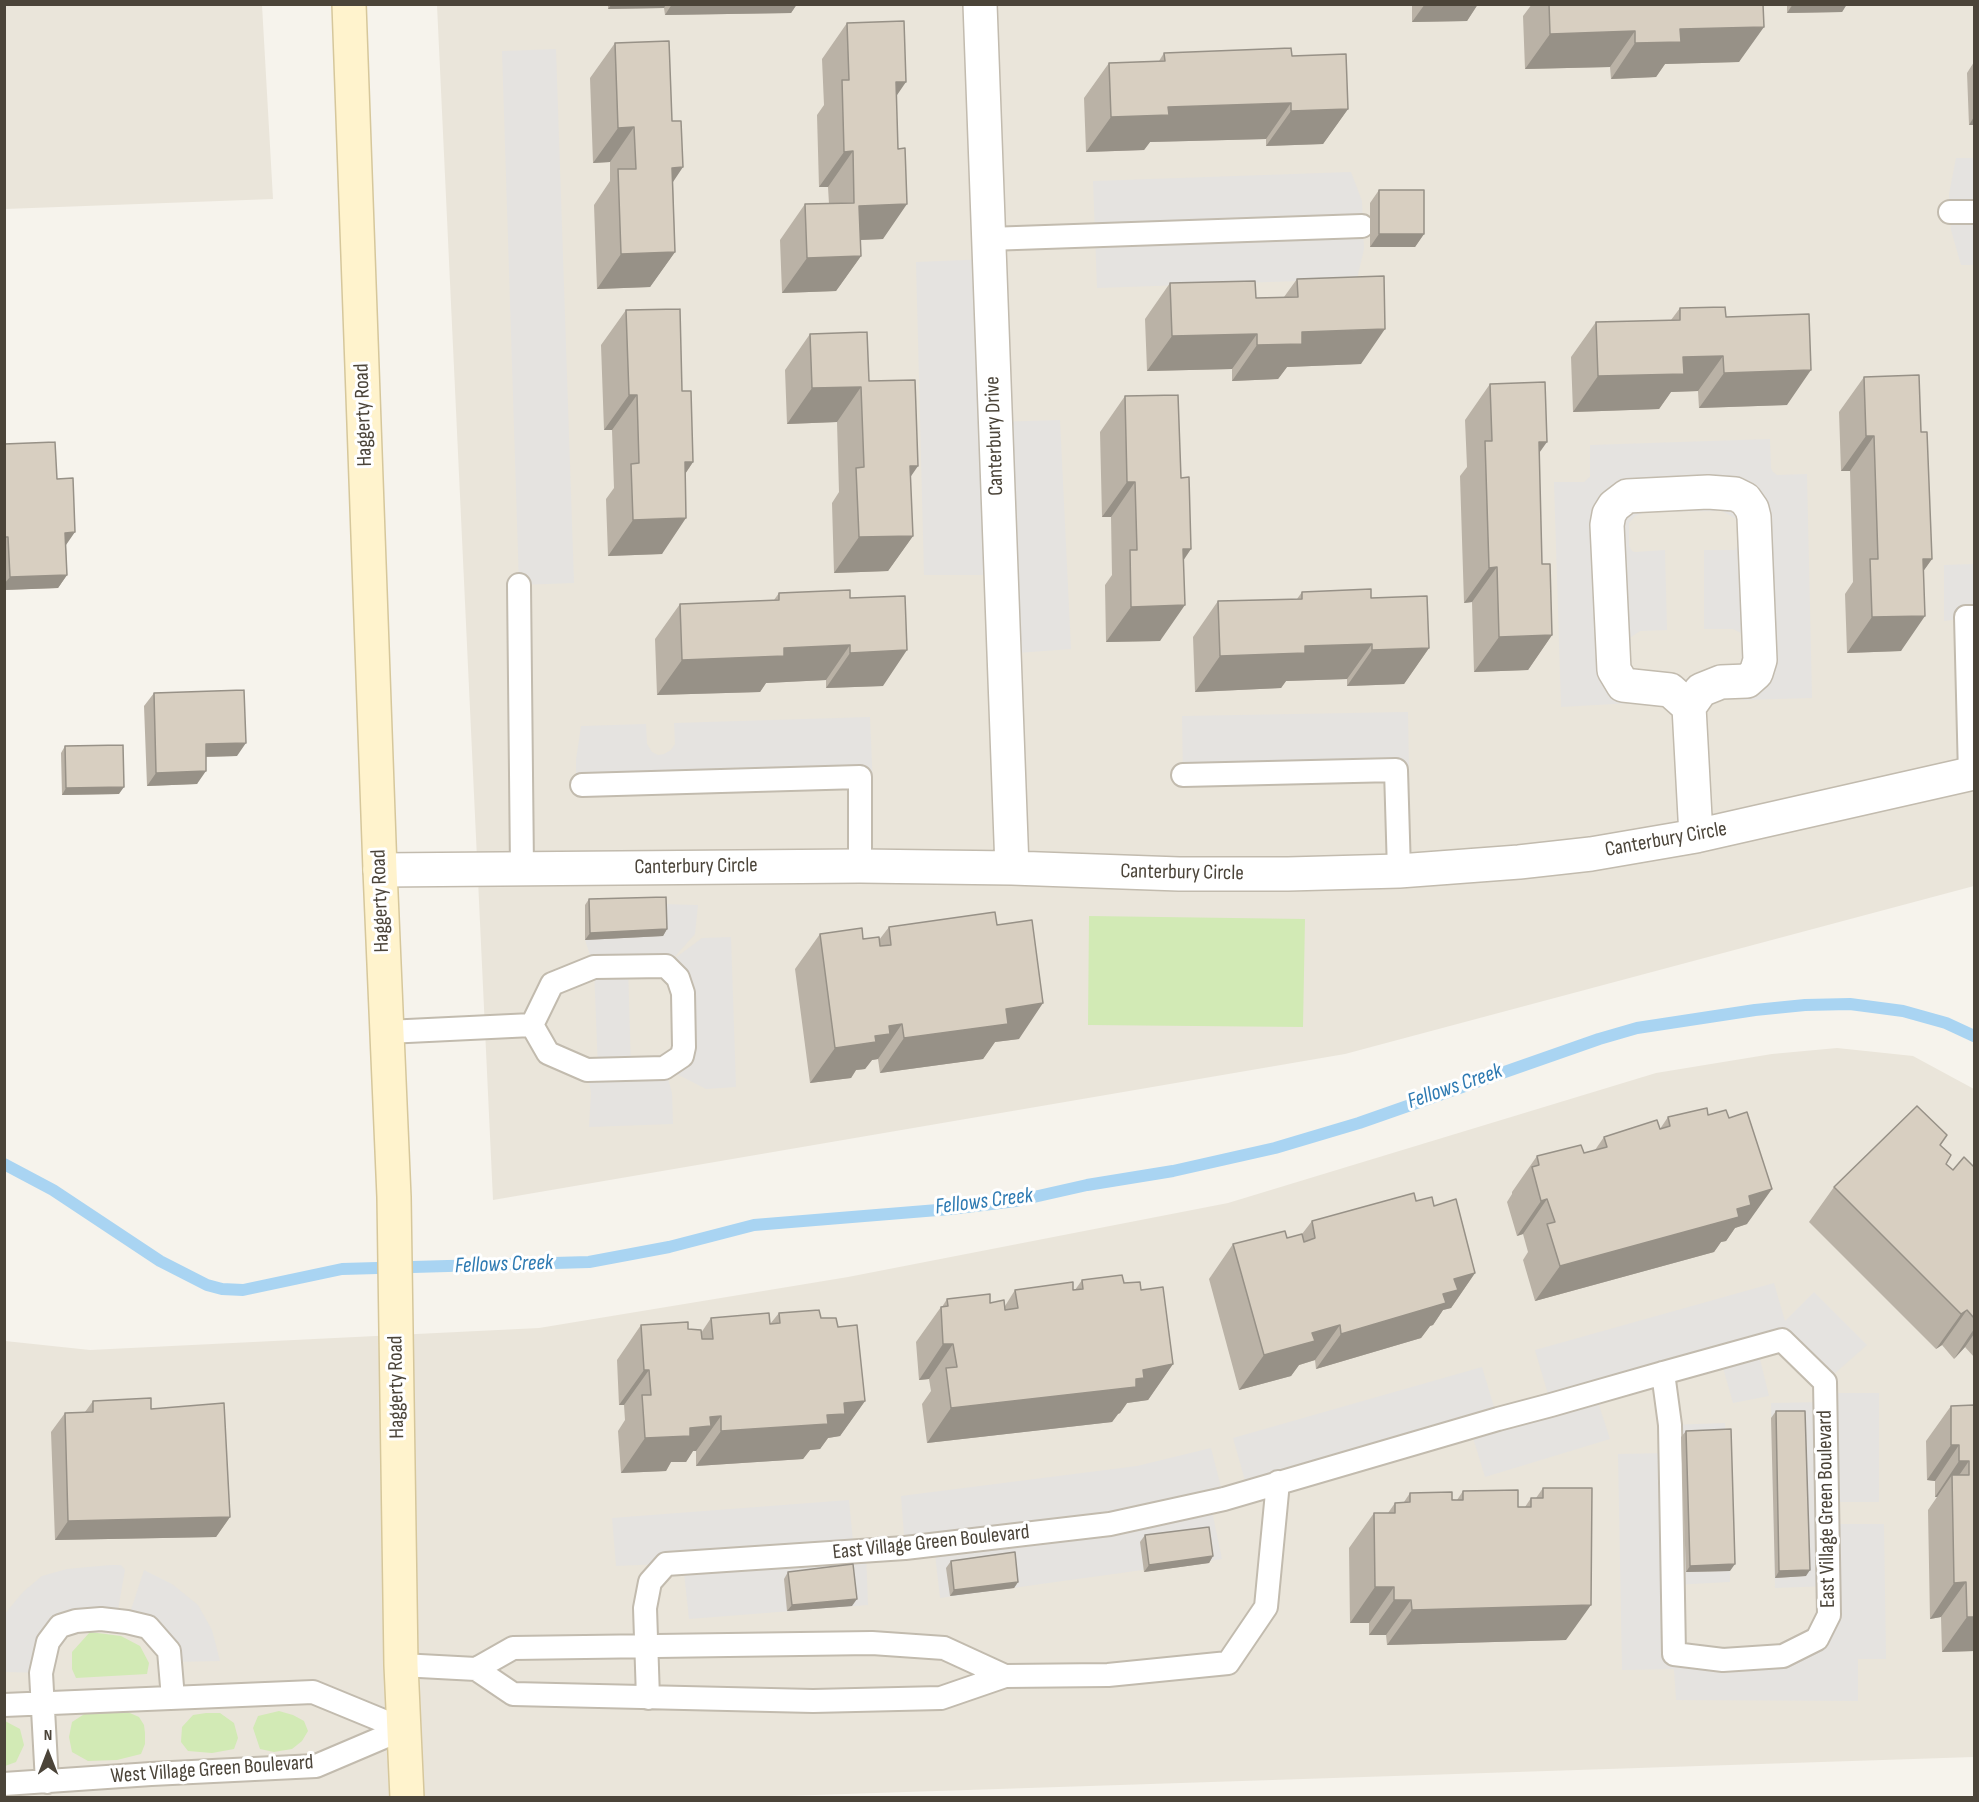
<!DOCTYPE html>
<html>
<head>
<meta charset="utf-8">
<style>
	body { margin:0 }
	#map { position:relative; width:1979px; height:1802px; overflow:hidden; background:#f6f3ec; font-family:"Sofia Sans Condensed",sans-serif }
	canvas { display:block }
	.frame { position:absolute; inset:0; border:6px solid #4b4439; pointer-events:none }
	.north { position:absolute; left:18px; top:1724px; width:60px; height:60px; -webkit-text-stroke:4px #fff; paint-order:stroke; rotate:0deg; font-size:16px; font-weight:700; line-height:24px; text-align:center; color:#4b4439 }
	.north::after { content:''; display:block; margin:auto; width:21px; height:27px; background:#4b4439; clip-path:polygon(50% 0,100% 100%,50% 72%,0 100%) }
</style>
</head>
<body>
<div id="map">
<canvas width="1979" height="1802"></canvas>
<div class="frame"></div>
<div class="north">N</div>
</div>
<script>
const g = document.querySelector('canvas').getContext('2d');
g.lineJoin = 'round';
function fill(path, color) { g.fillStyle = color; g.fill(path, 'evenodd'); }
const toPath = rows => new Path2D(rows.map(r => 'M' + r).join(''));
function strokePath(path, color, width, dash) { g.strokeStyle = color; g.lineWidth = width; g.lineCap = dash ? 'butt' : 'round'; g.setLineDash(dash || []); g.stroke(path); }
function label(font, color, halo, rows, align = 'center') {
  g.font = font + ' "Sofia Sans Condensed",sans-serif'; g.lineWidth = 6; g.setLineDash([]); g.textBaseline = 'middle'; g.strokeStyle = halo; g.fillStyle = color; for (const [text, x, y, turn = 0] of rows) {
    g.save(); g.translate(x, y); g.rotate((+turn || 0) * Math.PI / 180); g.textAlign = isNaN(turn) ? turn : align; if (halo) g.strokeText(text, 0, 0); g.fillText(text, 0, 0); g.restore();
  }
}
fill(toPath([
	[4,5,262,5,273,199,5,209],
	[437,5,1974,5,1974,886,1345,1054,493,1200],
	[1837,1048,1913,1056,1974,1089,1974,1757,754,1797,5,1798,5,1341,90,1350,539,1328,848,1277,1228,1203,1656,1073,1772,1054]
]), '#eae5da');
fill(toPath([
	[1089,916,1305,919,1303,1027,1088,1025],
	[90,1632,121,1636,140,1646,149,1663,147,1674,76,1678,72,1669,72,1652],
	[103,1710,123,1710,139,1717,144,1725,145,1733,145,1744,141,1754,117,1760,88,1761,72,1752,69,1737,72,1722,86,1713],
	[279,1711,293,1715,304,1721,308,1731,302,1741,292,1749,274,1752,260,1749,253,1728,258,1716],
	[206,1713,220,1713,234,1723,238,1738,234,1749,212,1753,188,1751,181,1742,182,1727,193,1715],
	[5,1721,20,1729,24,1745,16,1762,5,1766]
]), '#d2eab5');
fill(toPath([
	[556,49,574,583,519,585,502,51],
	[1956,158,1974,158,1974,265,1961,265,1951,230,1949,194],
	[1351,172,1362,201,1364,249,1357,279,1097,288,1093,181],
	[989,259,995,422,1060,420,1071,649,1004,654,1000,575,924,575,916,262],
	[1770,439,1771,468,1773,472,1777,475,1807,474,1812,698,1743,700,1741,633,1733,629,1704,629,1704,550,1735,550,1740,543,1739,527,1735,518,1722,511,1645,512,1635,516,1629,523,1629,546,1632,551,1635,552,1665,550,1667,630,1640,631,1631,637,1632,703,1561,707,1554,482,1584,482,1590,477,1590,445],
	[1974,564,1974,617,1944,621,1944,565],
	[1408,712,1409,770,1183,775,1182,716],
	[870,717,873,789,576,796,576,760,581,726,646,724,647,744,652,752,658,755,664,754,671,750,675,744,674,723],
	[661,904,698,905,695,934,670,962,702,938,731,937,736,1087,706,1089,665,1068,672,1093,673,1124,589,1127,591,1093,587,1070,598,1070,594,967,585,940,585,905],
	[628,965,678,978,684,1046,664,1068,631,1069],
	[1774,1283,1785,1321,1814,1292,1867,1345,1825,1382,1782,1340,1757,1347,1769,1396,1733,1403,1720,1357,1595,1393,1610,1439,1485,1477,1470,1428,1248,1491,1233,1438,1482,1367,1498,1420,1551,1404,1535,1350],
	[1826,1393,1879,1393,1879,1502,1827,1502,1827,1524,1884,1524,1886,1659,1858,1659,1858,1701,1676,1700,1674,1669,1622,1670,1618,1454,1669,1453,1670,1425,1725,1423,1730,1571,1730,1582,1673,1585,1674,1654,1723,1660,1818,1639,1829,1586,1775,1588,1771,1403,1825,1402],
	[1211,1448,1224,1499,1210,1502,1222,1559,940,1598,934,1545,905,1548,901,1496,1137,1466],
	[849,1500,854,1552,866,1551,868,1605,689,1619,683,1563,616,1566,612,1518],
	[111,1565,121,1565,125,1570,116,1621,60,1626,41,1673,5,1672,4,1615,23,1592,42,1576,67,1569],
	[144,1570,172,1584,198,1605,212,1630,220,1661,170,1662,127,1622]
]), '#e5e3e0');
strokePath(toPath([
	[4,1164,53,1190,160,1261,207,1285,222,1289,243,1290,342,1269,589,1262,669,1247,754,1225,950,1209,1016,1201,1087,1185,1173,1171,1275,1148,1359,1123,1599,1039,1637,1028,1755,1010,1805,1005,1850,1004,1903,1011,1946,1023,1974,1036]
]), '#a9d4f2', 12);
const lane = toPath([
	[1950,212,1974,212],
	[988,239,1362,226],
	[519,585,522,868],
	[1183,775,1396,770,1399,871],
	[1970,775,1966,617,1974,617],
	[582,785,860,777,860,866],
	[387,1032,532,1025,552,984,594,967,666,966,678,978,683,993,684,1047,682,1056,664,1068,587,1070,548,1053,532,1025],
	[401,1665,476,1669,513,1694,813,1701,941,1698,1005,1676,1108,1675,1228,1663,1266,1607,1278,1482],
	[476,1669,513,1648,872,1643,944,1648,1005,1676],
	[648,1698,645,1608,650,1582,666,1564,905,1548,1110,1524,1224,1499,1498,1419,1551,1405,1663,1373,1782,1340,1825,1382,1829,1615,1817,1639,1783,1656,1723,1660,1674,1654,1670,1425,1663,1373],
	[4,1705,313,1692,403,1729],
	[47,1782,41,1673,48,1642,60,1626,76,1621,101,1619,127,1622,148,1627,169,1651,173,1698],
	[4,1784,151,1774,316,1766,403,1729]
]);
const street = toPath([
	[980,4,1012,868],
	[1708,492,1735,494,1745,499,1752,509,1754,517,1760,660,1756,673,1747,681,1721,682,1701,690,1689,707,1670,690,1623,685,1614,670,1607,525,1609,514,1614,506,1627,496,1708,492],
	[1689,707,1696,836],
	[380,870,860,866,1012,868,1179,874,1288,874,1399,871,1519,862,1591,854,1696,836,1974,773]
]);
const secondary = toPath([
	[349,4,380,870,394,1197,401,1665,407,1798]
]);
strokePath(lane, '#c2bbae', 26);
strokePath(street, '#c2bbae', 36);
strokePath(secondary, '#d6c79b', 36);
strokePath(lane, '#fff', 22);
strokePath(street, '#fff', 33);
strokePath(secondary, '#fff3cd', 33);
fill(toPath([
	[608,4,797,4,791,13,665,15,664,8,608,9],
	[1412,4,1478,4,1467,21,1412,22],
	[1532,4,1763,4,1739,62,1665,64,1656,77,1611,79,1610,67,1525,69,1523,16],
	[1787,4,1847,4,1842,12,1787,13],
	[847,23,897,96,883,239,861,240,861,256,836,291,782,293,780,240,805,204,829,204,828,187,819,187,817,115,824,105,822,59],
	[615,43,673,183,675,252,650,287,597,289,594,205,610,181,610,162,593,163,590,78],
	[1164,53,1292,56,1348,109,1323,144,1266,146,1266,139,1150,142,1144,150,1086,152,1084,98,1109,63,1159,61],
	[1974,62,1974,125,1969,125,1967,73],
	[1379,190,1424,234,1415,247,1370,247,1370,203],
	[1297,279,1361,364,1287,367,1278,379,1232,381,1232,369,1147,371,1145,319,1170,283,1256,298,1284,297],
	[1680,308,1726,317,1787,405,1699,408,1698,391,1671,392,1659,409,1573,412,1571,357,1596,322,1671,320],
	[626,310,682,391,693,462,685,474,662,554,608,556,606,499,614,488,612,430,604,430,601,345],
	[810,334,869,381,910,478,913,536,888,571,834,573,832,503,839,492,837,422,787,424,785,370],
	[1864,377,1921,432,1932,559,1924,570,1901,651,1847,653,1845,594,1853,582,1850,471,1841,471,1839,412],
	[1490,384,1539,453,1542,564,1552,635,1528,670,1474,672,1472,602,1464,603,1460,476,1467,467,1465,420],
	[1125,396,1183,561,1160,641,1106,642,1105,585,1112,575,1111,517,1102,517,1100,432],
	[4,444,57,479,66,545,67,575,58,588,4,590],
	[1302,592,1371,598,1429,648,1404,684,1347,686,1347,679,1286,681,1281,688,1195,692,1193,637,1218,601,1297,599],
	[779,593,850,598,883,686,826,688,826,680,766,683,760,692,657,695,655,639,680,604,774,600],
	[154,693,237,756,206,757,197,784,147,786,144,706],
	[65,746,119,794,62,795,61,753],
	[589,899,667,929,663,936,585,940,585,905],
	[889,927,1019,1039,995,1042,983,1059,880,1073,878,1059,872,1060,865,1069,856,1070,851,1078,810,1083,795,969,820,934,879,940],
	[1708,1115,1747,1224,1735,1228,1726,1241,1721,1242,1714,1252,1535,1301,1523,1260,1528,1252,1523,1234,1517,1236,1507,1202,1512,1194,1512,1192,1537,1156,1584,1153,1595,1150,1604,1137,1660,1129,1668,1117],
	[1940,1145,1946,1164,1953,1170,1974,1167,1974,1357,1965,1347,1954,1359,1942,1345,1936,1349,1809,1222,1834,1187],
	[1416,1201,1434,1206,1475,1273,1451,1308,1443,1310,1433,1325,1430,1326,1421,1338,1316,1369,1315,1360,1299,1365,1291,1376,1239,1390,1209,1279,1233,1244,1287,1238,1302,1234,1312,1221],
	[1082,1280,1124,1283,1141,1290,1173,1364,1148,1400,1127,1403,1120,1413,1118,1414,1112,1422,927,1443,922,1404,931,1391,929,1379,919,1380,916,1342,941,1307,942,1307,947,1299,990,1303,1005,1306,1015,1290,1075,1290],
	[779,1313,821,1318,838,1327,865,1401,840,1436,828,1438,820,1449,810,1450,803,1459,696,1466,696,1451,693,1451,686,1462,671,1462,666,1471,621,1473,618,1431,625,1420,624,1405,619,1405,617,1360,641,1325,688,1329,701,1333,711,1318,770,1324],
	[93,1401,151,1409,230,1517,216,1537,55,1540,51,1432,65,1413,85,1412],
	[1974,1405,1974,1651,1942,1652,1941,1617,1930,1619,1928,1510,1937,1497,1935,1497,1935,1481,1927,1480,1926,1441,1951,1406],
	[1776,1411,1806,1576,1775,1578,1771,1418],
	[1686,1431,1730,1571,1686,1572,1681,1437],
	[1543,1488,1566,1640,1387,1645,1386,1635,1369,1635,1369,1623,1350,1623,1349,1548,1374,1513,1388,1513,1395,1503,1404,1502,1410,1493,1457,1500,1463,1491,1518,1507,1525,1507,1531,1498,1536,1498],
	[1145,1535,1213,1556,1209,1563,1144,1572,1140,1542],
	[951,1561,1018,1582,1014,1588,950,1596,946,1568],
	[788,1572,852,1606,787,1611,784,1579]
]), '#bab2a6');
fill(toPath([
	[612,4,666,4,664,8,608,9],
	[672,4,797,4,791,13,665,15],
	[1425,4,1478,4,1467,21,1412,22],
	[1793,4,1847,4,1842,12,1787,13],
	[1764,27,1739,62,1665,64,1656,77,1611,79,1635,43,1680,29],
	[1635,31,1610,67,1525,69,1550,34],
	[896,82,906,82,882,117],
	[1291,103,1266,139,1150,142,1144,150,1086,152,1111,117,1168,107],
	[1348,109,1323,144,1266,146,1291,111],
	[1974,117,1974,125,1969,125],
	[634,127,610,162,593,163,618,128],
	[853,151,828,187,819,187,844,152],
	[683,167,659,203,672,168],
	[907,204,883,239,835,241,859,206],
	[1379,234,1424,234,1415,247,1370,247],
	[675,252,650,287,597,289,621,254],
	[861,256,836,291,782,293,807,258],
	[1385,329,1361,364,1287,367,1278,379,1232,381,1257,345,1302,332],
	[1257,334,1232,369,1147,371,1172,336],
	[1723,356,1698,391,1671,392,1659,409,1573,412,1598,376,1683,357],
	[1811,370,1787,405,1699,408,1724,373],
	[861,387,837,422,787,424,812,388],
	[629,395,637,395,612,430,604,430],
	[1866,436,1874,436,1850,471,1841,471],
	[1539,442,1547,442,1522,477],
	[685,462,693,462,669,498],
	[910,466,918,466,894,501],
	[1127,482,1135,482,1111,517,1102,517],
	[686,518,662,554,608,556,633,520],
	[75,532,66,545,56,546,65,533],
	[913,536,888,571,834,573,859,537],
	[1183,549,1191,549,1167,585],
	[1923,559,1932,559,1907,594],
	[1497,567,1472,602,1464,603,1489,568],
	[67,575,58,588,4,590,4,584,10,577],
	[1185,605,1160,641,1106,642,1131,607],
	[1925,616,1901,651,1847,653,1872,617],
	[1552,635,1528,670,1474,672,1499,637],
	[1372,644,1347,679,1286,681,1281,688,1195,692,1220,656,1305,646],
	[850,645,826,680,766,683,760,692,657,695,682,660,784,648],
	[1429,648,1404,684,1347,686,1372,650],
	[907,650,883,686,826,688,850,653],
	[246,743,237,756,196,757,206,744],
	[206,771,197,784,147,786,156,773],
	[124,787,119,794,62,795,66,788],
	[667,929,663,936,585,940,590,933],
	[1043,1003,1019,1039,995,1042,983,1059,880,1073,904,1038,1006,1009],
	[902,1024,878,1059,872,1060,865,1069,856,1070,851,1078,810,1083,835,1048,875,1036,889,1026],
	[1772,1189,1747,1224,1735,1228,1726,1241,1721,1242,1714,1252,1535,1301,1560,1266,1737,1209,1749,1196],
	[1547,1199,1523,1234,1517,1236,1541,1201],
	[1475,1273,1451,1308,1443,1310,1433,1325,1430,1326,1421,1338,1316,1369,1341,1334,1454,1279],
	[1967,1310,1942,1345,1936,1349,1961,1314],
	[1340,1325,1315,1360,1299,1365,1291,1376,1239,1390,1264,1355,1312,1333],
	[1974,1329,1974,1334,1965,1347,1954,1359],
	[943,1344,953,1344,929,1379,919,1380],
	[1173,1364,1148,1400,1127,1403,1120,1413,1118,1414,1112,1422,927,1443,951,1408],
	[644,1370,649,1370,624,1405,619,1405],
	[865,1401,840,1436,828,1438,820,1449,810,1450,803,1459,696,1466,721,1431,827,1415,844,1403],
	[721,1416,696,1451,693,1451,686,1462,671,1462,666,1471,621,1473,645,1438,690,1428,710,1417],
	[1951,1445,1959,1445,1935,1481,1927,1480],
	[1959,1461,1969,1461,1953,1484,1952,1475,1937,1497,1935,1497],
	[230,1517,216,1537,55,1540,68,1521],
	[1213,1556,1209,1563,1144,1572,1149,1565],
	[1735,1564,1730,1571,1686,1572,1690,1566],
	[1810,1570,1806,1576,1775,1578,1779,1571],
	[1018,1582,1014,1588,950,1596,954,1590],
	[1966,1582,1941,1617,1930,1619,1954,1583],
	[1375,1587,1394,1587,1369,1623,1350,1623],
	[857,1599,852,1606,787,1611,792,1605],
	[1394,1600,1411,1600,1386,1635,1369,1635],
	[1591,1605,1566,1640,1387,1645,1412,1610],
	[1967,1617,1974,1617,1974,1651,1942,1652]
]), '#979187');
const building = toPath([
	[1549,4,1763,4,1764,27,1680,29,1681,42,1635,43,1635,31,1550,34,1549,4],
	[904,21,906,82,896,82,898,149,905,148,907,204,859,206,861,256,807,258,805,204,854,203,853,151,844,152,842,80,849,80,847,23,904,21],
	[669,41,672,121,681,121,683,167,672,168,675,252,621,254,618,169,636,169,634,127,618,128,615,43,669,41],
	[1291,48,1292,56,1346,54,1348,109,1291,111,1291,103,1168,107,1169,115,1111,117,1109,63,1165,61,1164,53,1291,48],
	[1379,190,1424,190,1424,234,1379,234,1379,190],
	[1384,276,1385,329,1302,332,1302,344,1257,345,1257,334,1172,336,1170,283,1255,281,1256,298,1298,297,1297,279,1384,276],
	[1725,307,1726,317,1809,314,1811,370,1724,373,1723,356,1683,357,1684,374,1598,376,1596,322,1680,320,1680,308,1725,307],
	[680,309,682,391,691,391,693,462,685,462,686,518,633,520,631,464,639,463,637,395,629,395,626,310,680,309],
	[867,332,869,381,915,380,918,466,910,466,913,536,859,537,856,468,864,467,861,387,812,388,810,334,867,332],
	[1919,375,1921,432,1927,432,1932,559,1923,559,1925,616,1872,617,1870,559,1878,559,1874,436,1866,436,1864,377,1919,375],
	[1545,382,1547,442,1539,442,1542,564,1550,564,1552,635,1499,637,1497,567,1489,568,1485,441,1492,441,1490,384,1545,382],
	[1178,395,1181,478,1189,477,1191,549,1183,549,1185,605,1131,607,1130,550,1137,550,1135,482,1127,482,1125,396,1178,395],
	[55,442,57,479,73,478,75,532,65,533,67,575,10,577,8,537,4,537,4,444,55,442],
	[1371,589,1371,598,1427,596,1429,648,1372,650,1372,644,1305,646,1305,653,1220,656,1218,601,1302,599,1302,592,1371,589],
	[850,590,850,598,905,596,907,650,850,653,850,645,784,648,784,656,682,660,680,604,779,600,779,593,850,590],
	[244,690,246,743,206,744,206,771,156,773,154,693,244,690],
	[123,745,124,787,66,788,65,746,123,745],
	[666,897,667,929,590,933,589,899,666,897],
	[995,912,997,925,1032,920,1043,1003,1006,1009,1008,1024,904,1038,902,1024,889,1026,890,1034,875,1036,876,1042,835,1048,820,934,862,928,863,939,879,937,880,946,891,945,889,927,995,912],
	[1917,1106,1947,1135,1940,1145,1951,1155,1946,1164,1953,1170,1964,1157,1974,1167,1974,1318,1967,1310,1961,1314,1834,1187,1917,1106],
	[1707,1108,1708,1115,1726,1110,1729,1118,1747,1112,1772,1189,1749,1196,1751,1205,1737,1209,1739,1217,1560,1266,1547,1224,1555,1222,1547,1199,1541,1201,1532,1167,1539,1165,1537,1156,1581,1145,1584,1153,1607,1147,1604,1137,1657,1120,1660,1129,1670,1126,1668,1117,1707,1108],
	[1414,1193,1416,1201,1432,1197,1434,1206,1456,1199,1475,1273,1454,1279,1458,1290,1443,1294,1446,1303,1341,1334,1340,1325,1312,1333,1315,1341,1264,1355,1233,1244,1285,1231,1287,1238,1302,1234,1304,1242,1315,1238,1312,1221,1414,1193],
	[1122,1275,1124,1283,1140,1282,1141,1290,1163,1287,1173,1364,1143,1370,1144,1378,1136,1379,1136,1387,951,1408,946,1368,957,1367,953,1344,943,1344,941,1307,948,1306,947,1299,990,1294,990,1303,1004,1300,1005,1310,1018,1308,1015,1290,1073,1282,1073,1290,1083,1289,1082,1280,1122,1275],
	[819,1310,821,1318,836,1318,838,1327,857,1325,865,1401,844,1403,845,1414,827,1415,828,1424,721,1431,721,1416,710,1417,711,1426,690,1428,690,1436,645,1438,642,1395,651,1395,649,1370,644,1370,641,1325,688,1322,688,1329,701,1330,702,1339,713,1339,711,1318,769,1313,770,1324,780,1323,779,1313,819,1310],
	[151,1398,151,1409,224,1403,230,1517,68,1521,65,1413,93,1412,93,1401,151,1398],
	[1974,1405,1974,1617,1967,1617,1966,1582,1954,1583,1952,1475,1969,1475,1969,1461,1959,1461,1959,1445,1951,1445,1951,1406,1974,1405],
	[1776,1411,1805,1411,1810,1570,1779,1571,1776,1411],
	[1731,1429,1735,1564,1690,1566,1686,1431,1731,1429],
	[1543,1488,1592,1488,1591,1605,1412,1610,1411,1600,1394,1600,1394,1587,1375,1587,1374,1513,1395,1513,1395,1503,1410,1502,1410,1493,1452,1492,1452,1500,1463,1500,1463,1491,1518,1490,1518,1507,1531,1507,1531,1498,1543,1498,1543,1488],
	[1209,1527,1213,1556,1149,1565,1145,1535,1209,1527],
	[1015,1552,1018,1582,954,1590,951,1561,1015,1552],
	[853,1564,857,1599,792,1605,788,1572,853,1564]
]);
fill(building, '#d8cfc1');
strokePath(building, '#979187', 1.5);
label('21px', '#4b4439', '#fff', [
	["Haggerty Road",364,415,-92],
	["Canterbury Drive",995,436,-92],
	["Canterbury Circle",1666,840,-10],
	["Canterbury Circle",696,867,-1],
	["Canterbury Circle",1182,873,1],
	["Haggerty Road",381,901,-92],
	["Haggerty Road",397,1387,-91],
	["East Village Green Boulevard",1827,1509,-91],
	["East Village Green Boulevard",931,1543,-6],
	["West Village Green Boulevard",212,1770,-4]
]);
label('italic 22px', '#2e7ab2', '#fff', [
	["Fellows Creek",1455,1087,-19],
	["Fellows Creek",984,1202,-7],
	["Fellows Creek",504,1265,-2]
]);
</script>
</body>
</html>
